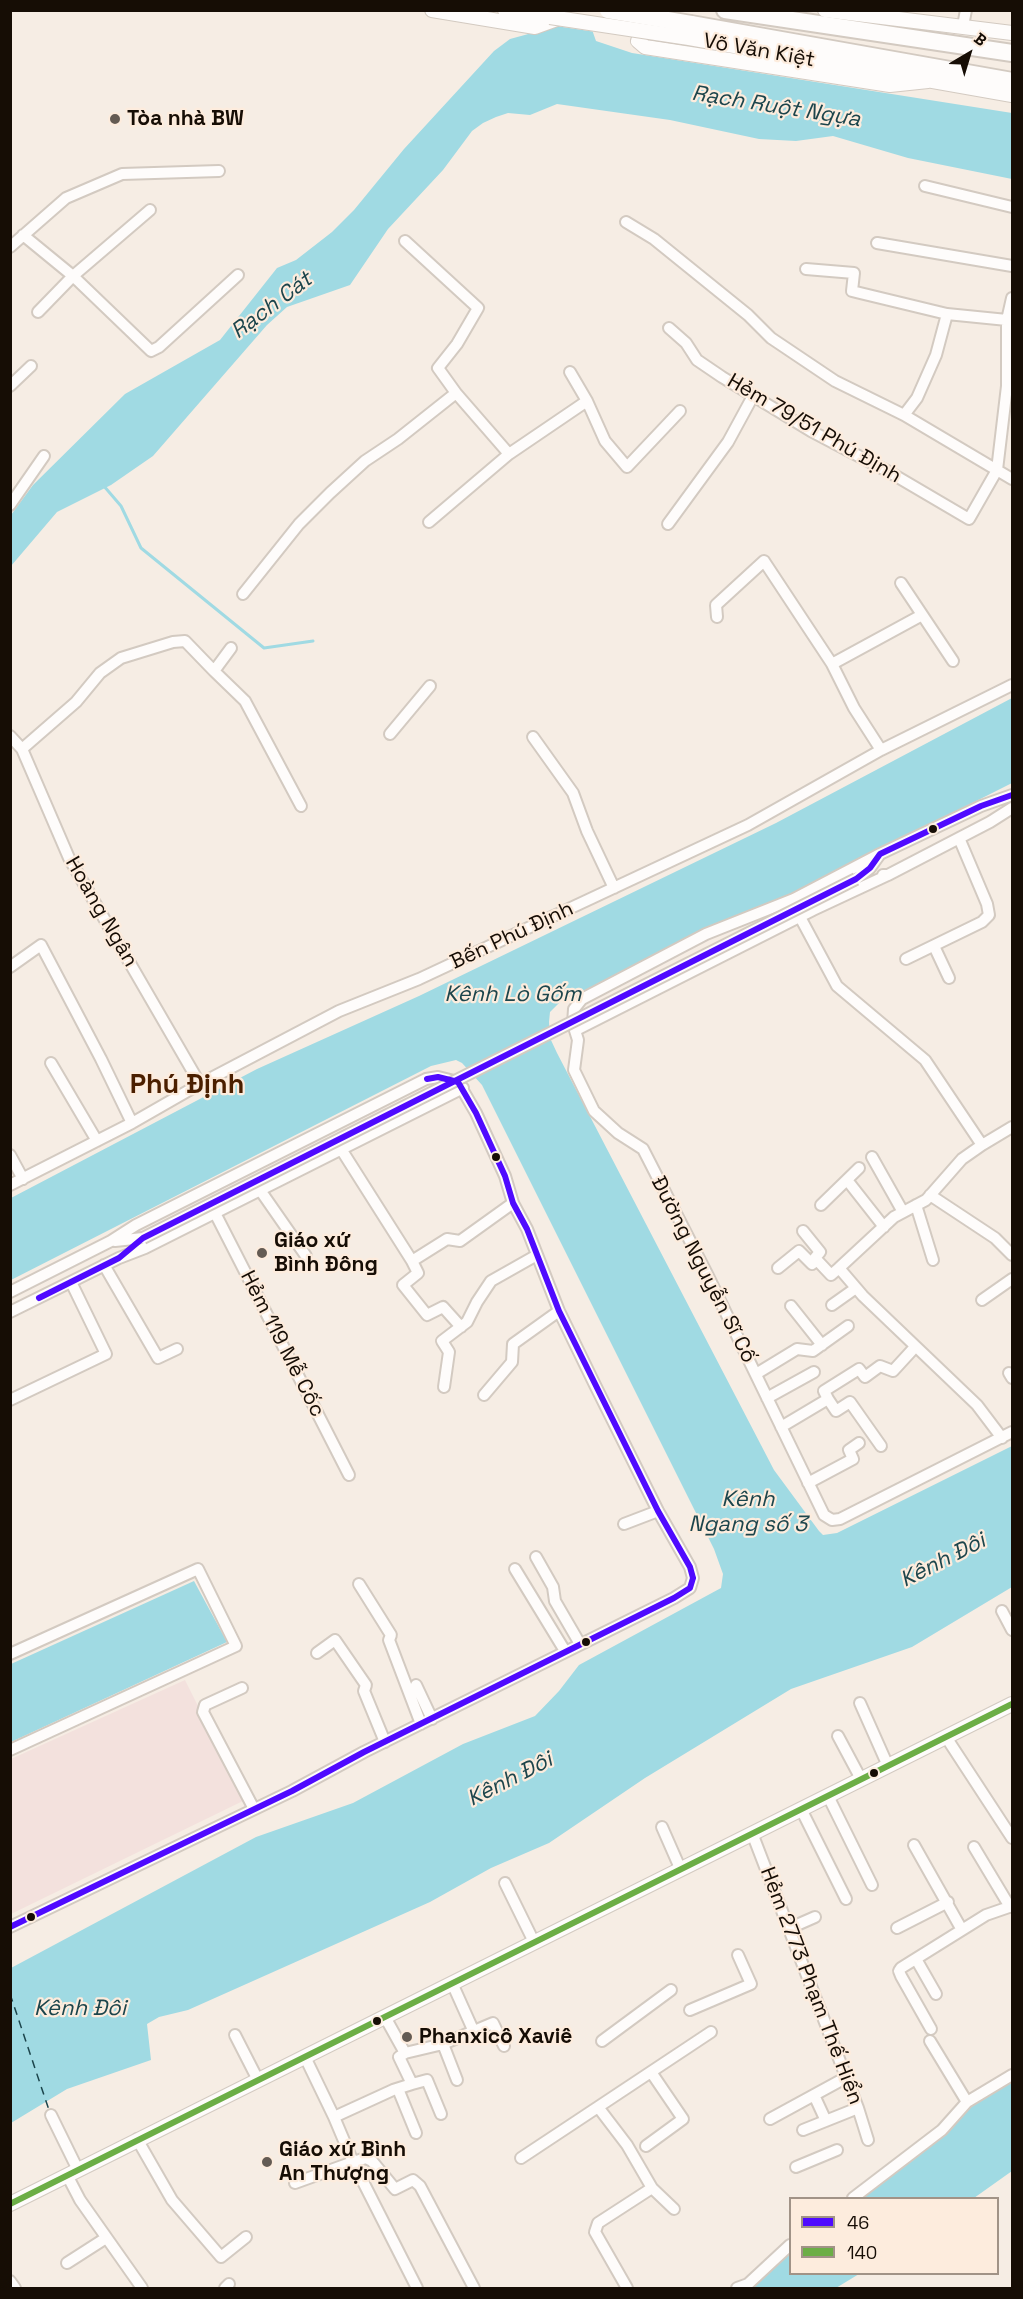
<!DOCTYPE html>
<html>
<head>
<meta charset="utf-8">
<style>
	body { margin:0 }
	#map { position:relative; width:1023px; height:2299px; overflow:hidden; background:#f6ede4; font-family:"Space Grotesk",sans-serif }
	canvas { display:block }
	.frame { position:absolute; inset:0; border:12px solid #160d05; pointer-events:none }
	.legend { position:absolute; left:789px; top:2197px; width:210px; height:78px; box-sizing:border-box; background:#fdecdd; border:2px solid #a19387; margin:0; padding:8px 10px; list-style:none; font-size:18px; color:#160d05 }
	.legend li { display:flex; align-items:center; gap:12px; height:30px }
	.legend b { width:30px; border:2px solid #a19387 }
	.north { position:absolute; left:939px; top:24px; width:60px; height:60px; -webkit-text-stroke:4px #fdecdd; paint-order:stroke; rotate:38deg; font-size:16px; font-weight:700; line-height:24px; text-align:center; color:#160d05 }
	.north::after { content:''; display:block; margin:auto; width:21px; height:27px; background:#160d05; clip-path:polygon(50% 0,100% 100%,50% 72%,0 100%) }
</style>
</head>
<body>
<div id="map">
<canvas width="1023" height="2299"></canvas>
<div class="frame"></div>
<ul class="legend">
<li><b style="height:8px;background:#4f0aff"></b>46</li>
<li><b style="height:8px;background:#6cae46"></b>140</li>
</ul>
<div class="north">B</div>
</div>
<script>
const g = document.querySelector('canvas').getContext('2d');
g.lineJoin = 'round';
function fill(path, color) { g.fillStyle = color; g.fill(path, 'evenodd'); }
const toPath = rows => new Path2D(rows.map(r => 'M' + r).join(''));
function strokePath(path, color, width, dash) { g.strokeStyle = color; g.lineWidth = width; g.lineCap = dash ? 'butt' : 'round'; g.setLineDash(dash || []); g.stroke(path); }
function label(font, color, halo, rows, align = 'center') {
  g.font = font + ' "Space Grotesk",sans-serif'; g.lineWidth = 4.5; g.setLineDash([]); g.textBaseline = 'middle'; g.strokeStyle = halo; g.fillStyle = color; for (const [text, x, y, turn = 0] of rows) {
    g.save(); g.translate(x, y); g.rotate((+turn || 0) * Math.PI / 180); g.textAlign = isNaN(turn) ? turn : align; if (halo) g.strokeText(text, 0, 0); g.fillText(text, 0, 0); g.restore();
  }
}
fill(toPath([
	[185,1680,245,1800,11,1914,11,1759]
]), '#f3e1dd');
fill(toPath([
	[562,20,589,21,596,41,632,53,1012,113,1012,179,908,158,833,136,796,141,759,139,670,120,557,104,530,115,508,113,496,117,483,123,472,131,443,170,388,229,350,285,287,307,267,325,153,456,111,485,57,512,11,566,11,515,33,485,125,394,220,340,277,268,296,260,332,232,354,210,404,149,494,51,510,39,543,30],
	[1012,698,1012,783,758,911,561,1001,550,1012,549,1022,550,1038,557,1053,774,1470,819,1531,823,1535,837,1533,1012,1446,1012,1587,912,1647,791,1689,645,1778,549,1843,491,1868,430,1902,188,2010,159,2017,147,2024,151,2060,67,2089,11,2123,11,1968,256,1837,353,1803,463,1744,535,1716,559,1691,579,1665,721,1588,723,1574,714,1549,482,1085,462,1063,456,1060,431,1066,11,1280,11,1198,257,1069,419,996,776,823],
	[194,1581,227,1642,11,1742,11,1664],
	[1012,2079,1012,2171,974,2198,857,2198,974,2102],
	[790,2253,790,2274,859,2274,836,2288,745,2288]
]), '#a0dae3');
fill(toPath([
	[566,10,595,10,592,21,596,32,549,25]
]), '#f6ede4');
strokePath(toPath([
	[103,485,121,506,141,548,264,648,313,641]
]), '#a0dae3', 3);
strokePath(toPath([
	[10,1994,49,2110]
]), '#1c454c', 1.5, [8, 6]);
const minor = toPath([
	[963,26,966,10],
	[925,186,1012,207],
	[626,222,654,239,748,315,771,338,835,381,904,415,1012,479],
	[23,235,73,276,151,351,159,347,238,275],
	[877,243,1012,266],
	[10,247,66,198,122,174,219,171],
	[806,269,854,273,852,291,860,293,947,314,1007,320],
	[38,312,73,276,150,210],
	[669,328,686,343,697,360,722,377,811,431,889,472,969,519,997,470,1007,386,1007,320,1012,298],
	[570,372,587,401,605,441,627,467,680,411],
	[10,386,31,366],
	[456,393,509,454],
	[904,415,917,398,936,355,947,314],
	[10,505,44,456],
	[429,522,509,454,587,401],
	[668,524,728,442,753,396],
	[901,583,953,661],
	[243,594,299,524,330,493,365,461,398,439,456,393,438,368,457,344,478,308,405,241],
	[717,617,716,605,764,561,832,664,854,708,881,750],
	[832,664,922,615],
	[214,671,245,701,301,806],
	[390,734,430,686],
	[10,736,22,749,69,858,200,1084],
	[533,737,573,793,587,831,614,888],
	[22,749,76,702,100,673,121,658,173,642,185,641,214,671,231,648],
	[880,854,794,899,706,934,582,999,574,1009,573,1024,578,1040,574,1070,594,1111,618,1133,643,1149,708,1276,824,1515,832,1520,840,1519,1012,1432],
	[883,875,888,875,990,822,1012,808],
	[856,879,870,868,880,854,981,806,1012,795],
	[800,917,837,986,925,1060,982,1145,1012,1127],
	[934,946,949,978],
	[906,959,982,922,989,915,987,904,959,838],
	[10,967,41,945,101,1059,132,1123],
	[576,1030,813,910,888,875],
	[51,1063,97,1141],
	[341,1149,412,1261,418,1273,403,1285,427,1315,443,1307,461,1327],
	[10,1155,23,1179],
	[872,1157,903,1212],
	[847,1180,884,1227],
	[10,1185,132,1123,200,1084,339,1011,419,979,748,825,881,750,1012,685],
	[260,1190,306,1256],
	[930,1195,995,1238,1012,1255],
	[821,1205,859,1168],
	[916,1205,933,1260],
	[215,1213,349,1475],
	[803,1231,820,1252,815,1258,831,1275,839,1268,863,1296,977,1405,1002,1438],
	[115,1241,143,1238],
	[412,1261,447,1239,460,1241,513,1203],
	[104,1265,158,1358,177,1349],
	[778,1268,799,1251,812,1264,817,1260],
	[839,1268,894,1217,926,1200,962,1159,982,1145],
	[10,1292,111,1241,136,1225,426,1079,438,1077,458,1082,476,1113,505,1176,513,1203,527,1229,559,1311,595,1385,658,1511,690,1567,693,1578,690,1588,674,1598,364,1752,292,1791,10,1927],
	[982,1300,1012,1279],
	[832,1305,856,1288],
	[791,1306,822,1345],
	[10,1312,119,1258,145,1248,463,1088],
	[1009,1373,1012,1378],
	[756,1374,797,1349,813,1351,848,1326],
	[444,1387,449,1352,442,1341,467,1322,477,1302,491,1281,537,1255],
	[484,1395,512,1362,513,1344,559,1311],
	[767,1398,814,1372],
	[828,1399,836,1411,850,1402,881,1446],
	[10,1400,106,1354,71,1282],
	[781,1427,828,1399,824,1391,859,1369,865,1377,880,1366,893,1371,915,1347],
	[808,1483,853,1459,849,1450,859,1443],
	[624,1524,658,1511],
	[536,1557,553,1587,555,1601,580,1644],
	[515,1569,565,1651],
	[359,1584,391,1635,389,1640,421,1724],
	[1002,1611,1012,1630],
	[317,1653,335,1640,366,1685,364,1691,385,1742],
	[10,1654,198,1569,236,1646,10,1750],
	[416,1685,432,1719],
	[242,1688,205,1705,203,1712,254,1809],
	[860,1703,888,1766],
	[838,1736,861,1779],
	[946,1737,1012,1838],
	[828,1796,872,1885],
	[801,1809,846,1899],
	[662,1827,680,1868],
	[752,1833,858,2108,868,2140],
	[914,1845,962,1930],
	[974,1847,1010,1907],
	[505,1883,534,1942],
	[790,1928,815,1917],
	[897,1928,948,1902],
	[916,1959,936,1994],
	[452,1983,474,2032],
	[690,2010,751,1984,738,1955],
	[385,2017,405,2053],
	[931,2029,901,1976,899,1971,901,1968,986,1915,1012,1906],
	[235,2035,258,2080],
	[602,2041,671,1990],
	[930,2041,967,2102],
	[443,2044,457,2080],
	[412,2084,427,2080,441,2114],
	[398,2089,416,2133],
	[814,2095,826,2121],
	[51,2115,78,2170],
	[334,2117,393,2090,412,2084,399,2057,405,2053,443,2044,493,2023,504,2046],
	[770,2119,847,2077],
	[803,2130,858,2108],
	[137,2139,172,2200,221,2257,246,2237],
	[646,2146,683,2119,651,2072],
	[521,2158,598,2107],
	[796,2167,837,2150],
	[67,2175,80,2200,142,2288],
	[295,2183,353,2162,334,2117,305,2057],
	[853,2198,942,2130,967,2102,1012,2075],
	[674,2209,652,2188,627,2145,598,2107,711,2032],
	[67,2263,106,2238],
	[10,2281,15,2288],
	[225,2288,229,2284],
	[417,2288,353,2162,366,2158,372,2161,395,2189,413,2180,420,2186,474,2288],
	[627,2288,595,2232,598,2223,652,2188],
	[737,2288,748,2284,790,2245]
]);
const major = toPath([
	[432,10,535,27,557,19,564,10],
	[505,10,550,17],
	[825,10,1012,33],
	[649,23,642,31,638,41,645,47,890,85,928,81],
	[689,38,1012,95],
	[10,2204,1012,1704]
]);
const highway = toPath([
	[725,10,1012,53],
	[691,24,1012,81]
]);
strokePath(minor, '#d3cac1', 14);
strokePath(major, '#d3cac1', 16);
strokePath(highway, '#d3cac1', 20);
strokePath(minor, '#fefcfb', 10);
strokePath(major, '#fefcfb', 14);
strokePath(highway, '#fefcfb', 16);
const minorBridge = toPath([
	[143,1238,856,879]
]);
const majorBridge = toPath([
	[550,17,689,38]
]);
const highwayBridge = toPath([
	[608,10,691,24]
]);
strokePath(minorBridge, '#d3cac1', 14, []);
strokePath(majorBridge, '#d3cac1', 16, []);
strokePath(highwayBridge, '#d3cac1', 20, []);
strokePath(minorBridge, '#fefcfb', 10);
strokePath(majorBridge, '#fefcfb', 14);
strokePath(highwayBridge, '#fefcfb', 16);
strokePath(toPath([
	[427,1079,438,1077,458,1082,476,1113,505,1176,513,1203,527,1229,559,1311,658,1511,690,1567,693,1578],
	[39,1298,119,1258,143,1238,856,879,870,868,880,854,981,806,1012,795],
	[10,1927,292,1791,364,1752,674,1598,690,1588,693,1578]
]), '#4f0aff', 6);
strokePath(toPath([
	[10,2204,1012,1704]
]), '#6cae46', 6);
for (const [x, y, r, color] of [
	[115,119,6,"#645b53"],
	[933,829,5,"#160d05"],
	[496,1157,5,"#160d05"],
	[262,1253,6,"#645b53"],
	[586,1642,5,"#160d05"],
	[874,1773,5,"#160d05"],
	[31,1917,5,"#160d05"],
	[377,2021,5,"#160d05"],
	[407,2037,6,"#645b53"],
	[267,2162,6,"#645b53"]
]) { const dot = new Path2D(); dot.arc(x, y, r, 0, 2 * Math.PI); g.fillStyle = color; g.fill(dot); strokePath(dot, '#fdecdd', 2); }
label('21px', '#160d05', '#fdecdd', [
	["Võ Văn Kiệt",759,51,10],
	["Hẻm 79/51 Phú Định",814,429,30],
	["Hoàng Ngân",101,912,60],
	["Bến Phú Định",512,936,-25],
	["Đường Nguyễn Sĩ Cố",703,1270,63],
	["Hẻm 119 Mễ Cốc",282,1344,63],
	["Hẻm 2773 Phạm Thế Hiển",811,1986,69]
]);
label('bold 21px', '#160d05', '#fdecdd', [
	["Tòa nhà BW",127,119],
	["Giáo xứ",274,1241],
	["Bình Đông",274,1265],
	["Phanxicô Xaviê",419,2037],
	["Giáo xứ Bình",279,2150],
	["An Thượng",279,2174]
], 'left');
label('italic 22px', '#1c454c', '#fdecdd', [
	["Rạch Ruột Ngựa",776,107,9],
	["Rạch Cát",272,306,-37],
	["Kênh Lò Gốm",513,995],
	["Kênh",748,1500],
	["Ngang số 3",748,1525],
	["Kênh Đôi",943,1561,-27],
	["Kênh Đôi",510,1780,-27],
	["Kênh Đôi",80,2009]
]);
label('bold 27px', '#4b1f00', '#fdecdd', [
	["Phú Định",187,1086]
]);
</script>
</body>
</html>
